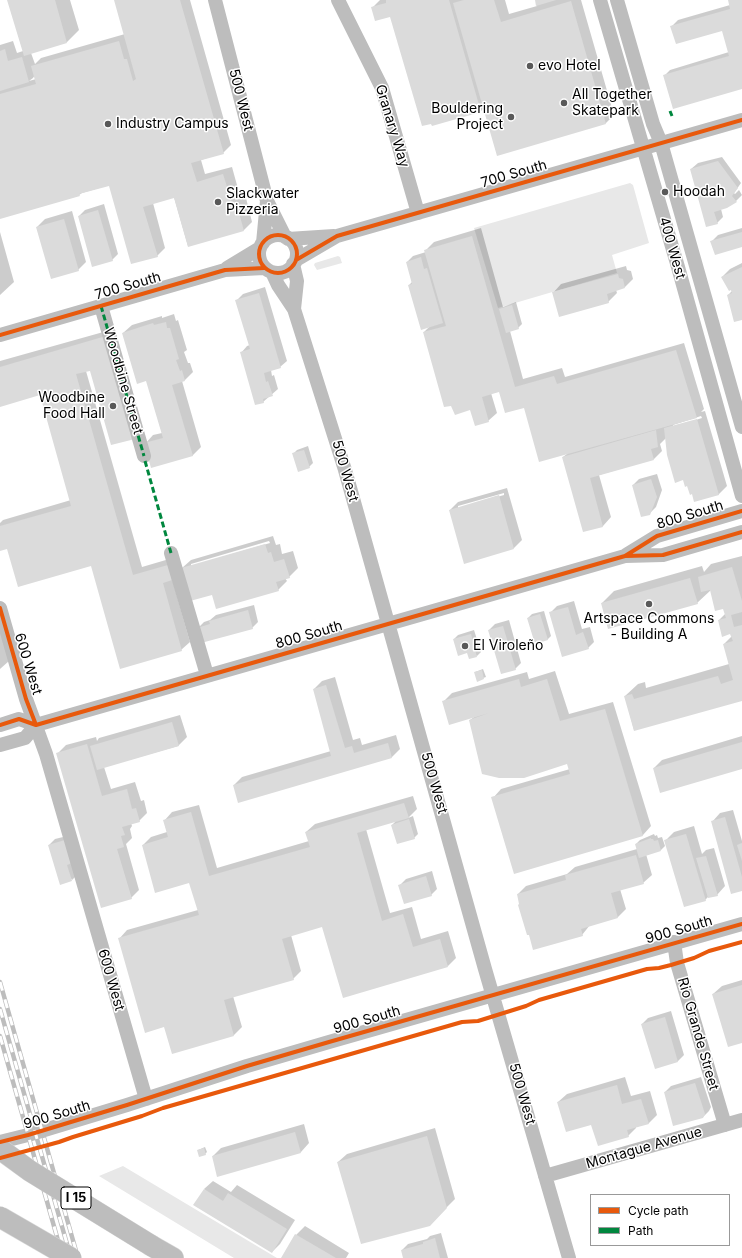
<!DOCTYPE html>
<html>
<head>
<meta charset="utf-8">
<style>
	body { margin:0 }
	#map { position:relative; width:742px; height:1258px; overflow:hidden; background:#fff; font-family:Inter,sans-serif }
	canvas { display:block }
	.legend { position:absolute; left:590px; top:1194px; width:140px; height:52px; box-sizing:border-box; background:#fff; border:1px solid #999; margin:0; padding:5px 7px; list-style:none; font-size:12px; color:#000 }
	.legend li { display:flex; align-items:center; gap:8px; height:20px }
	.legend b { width:20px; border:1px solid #999 }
</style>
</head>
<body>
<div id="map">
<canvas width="742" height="1258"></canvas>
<ul class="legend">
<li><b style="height:5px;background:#e8590c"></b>Cycle path</li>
<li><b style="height:5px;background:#00873e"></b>Path</li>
</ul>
</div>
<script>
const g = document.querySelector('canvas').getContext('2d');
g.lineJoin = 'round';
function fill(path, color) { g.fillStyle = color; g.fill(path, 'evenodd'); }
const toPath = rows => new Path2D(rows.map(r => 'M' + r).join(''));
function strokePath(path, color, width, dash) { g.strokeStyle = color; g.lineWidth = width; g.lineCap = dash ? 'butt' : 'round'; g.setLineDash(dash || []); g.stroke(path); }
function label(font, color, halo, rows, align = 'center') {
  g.font = font + ' Inter,sans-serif'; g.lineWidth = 3; g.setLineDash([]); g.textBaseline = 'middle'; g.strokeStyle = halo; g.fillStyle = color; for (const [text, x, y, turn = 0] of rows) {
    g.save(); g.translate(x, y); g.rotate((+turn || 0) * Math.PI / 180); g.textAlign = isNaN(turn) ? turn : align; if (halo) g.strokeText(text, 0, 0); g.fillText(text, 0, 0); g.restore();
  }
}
fill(toPath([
	[630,183,633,185,649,243,612,255,617,273,498,308,474,228],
	[338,256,340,257,342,263,317,270,314,265,315,263],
	[123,1166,277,1258,234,1258,99,1176]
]), '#e8e8e8');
fill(toPath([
	[8,0,70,0,79,30,67,42,31,53,35,64,41,58,125,34,115,0,190,0,231,145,223,153,201,160,205,174,232,167,240,196,245,194,252,222,244,230,188,246,174,197,153,203,165,248,157,256,109,185,82,193,79,195,0,218,0,45,13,41,17,53,23,51],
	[35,75,36,79,29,81,33,78],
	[380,0,505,0,509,14,537,6,536,0,581,0,614,115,606,123,498,154,484,108,481,111,432,125,390,15,372,8],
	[729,0,742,0,742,88,664,76,670,70,729,52,723,29,672,26,678,20,730,5],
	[722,157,741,183,734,193,735,194,739,190,742,195,736,201,721,209,723,217,717,223,691,169,698,163],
	[104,204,118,254,112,260,79,216,85,210],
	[72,211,86,262,78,270,37,227,45,219],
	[481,228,503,307,516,302,522,324,518,328,510,331,523,379,562,368,565,377,684,343,704,409,701,412,705,411,727,486,718,495,692,493,666,438,660,444,662,451,654,459,599,475,611,517,603,526,584,531,563,457,568,453,525,407,500,391,491,393,497,413,488,421,471,409,424,332,430,326,409,285,412,282,407,262,413,256,426,252,426,250,434,242],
	[701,416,702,418,673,427,673,425],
	[742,228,742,246,712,241,718,235],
	[0,232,14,282,0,295],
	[742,263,742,319,728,295,732,291,722,277,730,269],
	[626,266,627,270,631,271,633,279,625,287,616,290,617,293,608,302,553,293,561,284],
	[265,287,287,361,280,367,271,370,272,376,274,375,278,389,263,402,241,353,247,346,250,345,237,300,243,294],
	[174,314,176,321,178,320,187,350,184,352,188,363,190,363,193,372,185,380,182,381,201,447,192,456,145,444,153,435,162,433,147,380,123,333,132,325,162,316,162,318],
	[114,329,91,369,86,371,142,567,176,557,172,579,190,642,181,650,91,565,0,547,0,523,3,520,71,500,41,394,0,406,0,361],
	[308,446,313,463,309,467,293,454,297,450],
	[657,474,662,490,656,507,649,514,633,485,639,479],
	[507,488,522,540,514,548,465,563,450,510,458,502],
	[504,493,504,495,458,508,458,506],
	[273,536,276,545,280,544,282,554,293,551,298,568,289,577,285,578,287,581,278,590,213,593,182,568,191,560],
	[269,541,270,543,191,566,191,564],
	[742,556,742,700,634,730,625,696,638,684,645,682,646,688,729,664,724,644,732,636,731,633,723,635,719,620,726,613,724,607,711,590,697,603,602,603,614,591,702,566,704,572,711,564],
	[574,601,582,629,590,627,594,642,588,648,551,612,557,606],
	[254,605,258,622,252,628,198,628,204,622,210,620,216,615],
	[544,611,551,636,547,640,528,618,532,614],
	[509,620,521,663,515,669,489,630,495,624],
	[474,630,481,652,477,656,468,652,454,639,458,635],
	[0,631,9,661,0,669],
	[483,669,486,677,477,680,475,672],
	[555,671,569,714,613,702,651,826,643,835,515,873,493,798,501,789,570,769,568,762,470,720,474,717,444,701,452,693,527,672,529,679],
	[335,677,353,740,360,738,362,745,396,735,400,749,392,757,239,802,234,785,242,777,331,751,314,689,322,681],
	[180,715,187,737,178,746,104,767,111,789,135,782,141,801,144,800,147,813,139,821,131,823,132,826,130,829,132,838,126,844,139,890,131,898,57,754,66,745,96,737,97,741,99,738],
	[742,736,742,768,654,768,662,760],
	[413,796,417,809,408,818,413,816,418,834,414,838,392,825,396,821,366,829,390,913,412,907,421,939,448,931,456,958,448,966,323,926,291,935,301,971,293,979,233,996,242,1027,234,1035,173,1053,165,1026,119,939,127,930,198,910,190,882,143,845,151,837,167,832,164,821,172,812,199,805,217,868,309,841,306,832,315,824],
	[733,810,742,841,742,890,712,822,720,813],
	[694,826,702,854,706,850,714,848,725,886,717,895,708,897,705,900,666,840,674,832],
	[654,834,655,836,657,835,658,838,662,837,665,846,661,850,646,854,652,875,643,883,620,889,626,909,618,917,590,925,582,935,518,894,526,886,567,874,575,867,637,849,636,844,640,840],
	[71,835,78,874,72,880,49,845,55,839],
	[432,871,437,889,431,895,400,885,406,879],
	[742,980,742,1042,713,994,722,986],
	[671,1011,684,1055,678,1061,656,1068,642,1024,648,1018],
	[625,1077,631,1096,650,1091,657,1115,649,1123,636,1126,636,1128,628,1136,592,1123,558,1102,567,1094],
	[701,1077,711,1107,709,1111,703,1117,665,1092,671,1086],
	[304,1124,309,1143,301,1152,218,1176,213,1156,221,1148],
	[435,1128,455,1199,438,1216,338,1162,347,1154],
	[205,1147,207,1152,205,1154,198,1150],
	[213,1181,231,1192,237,1185,295,1220,280,1244,272,1252,204,1189],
	[305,1226,349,1253,346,1258,282,1258,296,1235],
	[441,1233,448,1258,404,1258,402,1250,408,1244,427,1239,430,1236]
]), '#0003');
fill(toPath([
	[7,0,55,0,67,43,24,56],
	[114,0,180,0,224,154,191,163,197,182,223,174,232,203,236,202,244,231,188,247,174,198,143,207,158,257,131,264,109,186,79,194,80,196,0,219,0,94,36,84,31,66,119,41,124,59,127,59,133,81,136,79],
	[386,0,449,0,481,112,432,126,431,124,422,126,390,17,375,21,371,7,386,3],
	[464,0,494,0,501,22,571,1,606,124,497,156,453,3],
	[535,0,556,0,536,6],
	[728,0,742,0,742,89,673,109,663,75,729,56,722,31,676,44,670,26,730,9],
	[5,49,8,61,22,57,29,82,0,91,0,51],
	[718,161,738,188,732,196,737,202,727,208,714,212,718,224,706,227,690,169],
	[98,210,113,261,92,267,78,216],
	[64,219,79,271,51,279,36,227],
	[742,232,742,247,715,255,710,241],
	[472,236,515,387,554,376,557,384,676,350,697,418,539,462,524,408,505,413,499,392,482,397,489,422,475,426,470,410,455,415,451,406,444,407,423,332,446,326,424,250],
	[421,257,424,269,427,268,443,323,421,330,408,285,412,284,406,262],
	[742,267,742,320,734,322,727,295,732,293,731,290,729,291,721,277],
	[618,274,619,278,623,279,625,288,607,294,609,303,559,317,552,292],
	[259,293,281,368,264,373,266,382,268,381,273,396,263,399,264,403,255,405,240,352,250,349,235,300],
	[512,305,519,329,506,333,499,309],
	[166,322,167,328,170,328,179,359,176,360,180,371,182,370,185,381,172,385,193,456,151,468,144,443,163,438,146,381,137,384,122,333,153,323,154,325],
	[106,336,135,439,111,445,90,371,76,374,133,575,168,565,172,580,163,583,182,651,120,669,91,566,18,587,7,549,0,551,0,526,71,506,40,395,0,407,0,367],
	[697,419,719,495,694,502,692,494,690,495,687,486,685,487,683,480,675,483,667,455,664,428],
	[656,430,658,447,651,449,654,460,590,478,603,527,583,532,562,457],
	[304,450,310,468,298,472,292,453],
	[651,479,657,497,650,515,641,517,632,485],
	[499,495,514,549,464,564,449,510],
	[265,544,268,553,271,552,274,562,284,559,290,578,276,582,279,591,216,609,212,595,190,601,181,568],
	[732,567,742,601,742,612,731,615,734,627,742,625,742,701,634,731,624,696,632,694,634,699,718,676,721,684,733,680,723,644,733,641,730,634,722,637,718,620,726,618,723,609,715,611,710,590,701,592,698,577],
	[690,578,698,604,608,629,601,603],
	[568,607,576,635,583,632,589,649,562,657,549,612],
	[248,610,253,629,201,643,197,628,210,624,209,621],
	[540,614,548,640,535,644,527,618],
	[503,626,516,670,501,674,488,630],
	[471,634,477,657,469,659,467,653,458,656,453,639],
	[482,670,484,679,477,682,474,672],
	[519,679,521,687,547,679,560,721,605,709,643,836,514,874,491,797,570,774,567,764,524,778,499,778,482,774,469,720,489,713,449,725,442,701],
	[326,685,345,748,352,746,354,753,388,743,392,758,238,803,233,785,331,756,313,689],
	[172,722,179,746,97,770,90,746],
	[742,742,742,769,660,793,653,768],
	[87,744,102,796,127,789,132,809,136,808,140,822,122,827,125,835,121,836,124,847,117,849,132,899,101,908,56,753],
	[404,803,409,818,357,833,382,921,403,914,413,947,440,939,448,967,343,998,322,927,282,939,294,980,224,1000,234,1036,172,1054,164,1027,145,1033,118,938,199,915,189,883,155,893,142,845,168,837,163,820,191,812,209,876,310,847,305,832],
	[725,817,742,877,742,891,731,894,711,821],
	[409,819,415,839,397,844,391,825],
	[686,834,706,901,684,907,664,840],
	[651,838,651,839,653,839,654,841,658,840,661,851,639,858,635,844],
	[65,840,72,863,67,865,72,881,60,885,48,845],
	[742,843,742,861,737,845],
	[636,855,644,884,611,893,618,918,581,929,583,936,533,950,529,935,527,935,518,905,519,904,517,894,566,880,565,875],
	[706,856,718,896,708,898,696,858],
	[426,876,432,896,404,904,398,885],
	[742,985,742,1043,728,1047,712,994],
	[665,1017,678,1062,655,1069,641,1024],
	[695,1083,705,1114,703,1118,673,1126,664,1092],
	[617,1085,622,1104,641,1099,649,1124,627,1130,629,1137,598,1146,591,1125,566,1132,557,1102],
	[295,1132,301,1153,217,1177,212,1156],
	[427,1136,447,1208,430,1226,361,1244,337,1162],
	[204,1148,206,1155,199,1157,197,1150],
	[204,1189,223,1201,228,1193,287,1229,272,1253,193,1205],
	[295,1234,336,1258,281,1258],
	[435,1238,440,1258,403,1258,401,1250,423,1244,423,1242]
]), '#dbdbdb');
const highway = toPath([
	[152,1246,173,1258]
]);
strokePath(highway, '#dbdbdb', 22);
strokePath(toPath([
	[215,0,267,201,285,237],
	[338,0,382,88,418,213],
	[600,0,678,267,742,496],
	[617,0,653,124,661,143,742,427],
	'259 254a19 19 0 1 1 38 0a19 19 0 1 1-38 0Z',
	[288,239,334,236],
	[263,243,267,201],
	[296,260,337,236,742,120],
	[293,264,297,281,294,309],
	[227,268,260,248],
	[272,272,278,285,294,309,345,470,485,969,569,1258],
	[101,306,144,456],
	[0,335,225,270,264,268],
	[171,553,207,675],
	[626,555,657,536,742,511],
	[0,608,26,699,46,754,146,1099],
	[0,725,19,719,36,725,625,556,663,555,742,532],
	[0,745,25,738,36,725],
	[674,942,677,963,725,1125],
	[0,1142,28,1135,127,1105,247,1066,329,1042,742,924],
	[545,1176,742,1120]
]), '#bdbdbd', 14);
strokePath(highway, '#bdbdbd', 21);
const rail = toPath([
	[0,982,78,1258],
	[0,1009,71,1258],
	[0,1036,63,1258]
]);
strokePath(rail, '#bdbdbd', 4.5);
strokePath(rail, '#fff', 3, [9]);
const highwayBridge = toPath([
	[0,1149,30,1171,152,1246],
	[0,1217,71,1258]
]);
strokePath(highwayBridge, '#dbdbdb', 22, []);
strokePath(highwayBridge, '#bdbdbd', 21);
strokePath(toPath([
	[670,111,672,116],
	[101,306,144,456],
	[145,461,171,553]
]), '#00873e', 3, [6, 3]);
strokePath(toPath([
	'259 254a19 19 0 1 1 38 0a19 19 0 1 1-38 0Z',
	[296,260,337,236,742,120],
	[0,335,225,270,264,268],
	[625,556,657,536,742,511],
	[0,608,26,699,36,725],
	[0,725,19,719,36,725,625,556,663,555,742,532],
	[0,1142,28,1135,127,1105,247,1066,329,1042,742,924],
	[0,1158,59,1142,73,1137,142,1116,163,1108,462,1022,478,1021,526,1006,539,1000,647,969,659,968,671,965,694,958,709,951,742,942]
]), '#e8590c', 4);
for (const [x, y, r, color] of [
	[530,66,4,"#595959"],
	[564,103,4,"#595959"],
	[511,117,4,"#595959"],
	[108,124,4,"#595959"],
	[665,192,4,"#595959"],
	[218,202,4,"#595959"],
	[113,406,4,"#595959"],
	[649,604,4,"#595959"],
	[465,646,4,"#595959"]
]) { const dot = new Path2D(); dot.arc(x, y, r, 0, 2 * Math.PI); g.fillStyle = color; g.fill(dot); strokePath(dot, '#fff', 1.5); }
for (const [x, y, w] of [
	[76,1198,30]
]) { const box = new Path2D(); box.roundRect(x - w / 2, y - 11, w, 22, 3); g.fillStyle = '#fff'; g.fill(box); strokePath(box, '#000', 1); }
label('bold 13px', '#000', null, [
	["I 15",76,1198]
]);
label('14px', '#000', '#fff', [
	["evo Hotel",538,66],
	["All Together",572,95],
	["Skatepark",572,111],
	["Bouldering",503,109,"right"],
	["Project",503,125,"right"],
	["Industry Campus",116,124],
	["Hoodah",673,192],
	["Slackwater",226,194],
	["Pizzeria",226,210],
	["Woodbine",105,398,"right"],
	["Food Hall",105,414,"right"],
	["Artspace Commons",649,619,"center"],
	["- Building A",649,635,"center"],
	["El Viroleño",473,646]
], 'left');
label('14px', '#000', '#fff', [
	["500 West",241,100,76],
	["Granary Way",392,126,73],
	["700 South",514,174,-16],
	["400 West",672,248,74],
	["700 South",128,286,-16],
	["Woodbine Street",123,381,74],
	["500 West",345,471,74],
	["800 South",690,515,-17],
	["800 South",309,635,-16],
	["600 West",28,664,73],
	["500 West",434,783,74],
	["900 South",679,930,-16],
	["600 West",111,980,74],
	["900 South",367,1020,-16],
	["Rio Grande Street",698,1034,74],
	["500 West",522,1094,74],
	["900 South",57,1115,-17],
	["Montague Avenue",644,1148,-16]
]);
</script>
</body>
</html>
